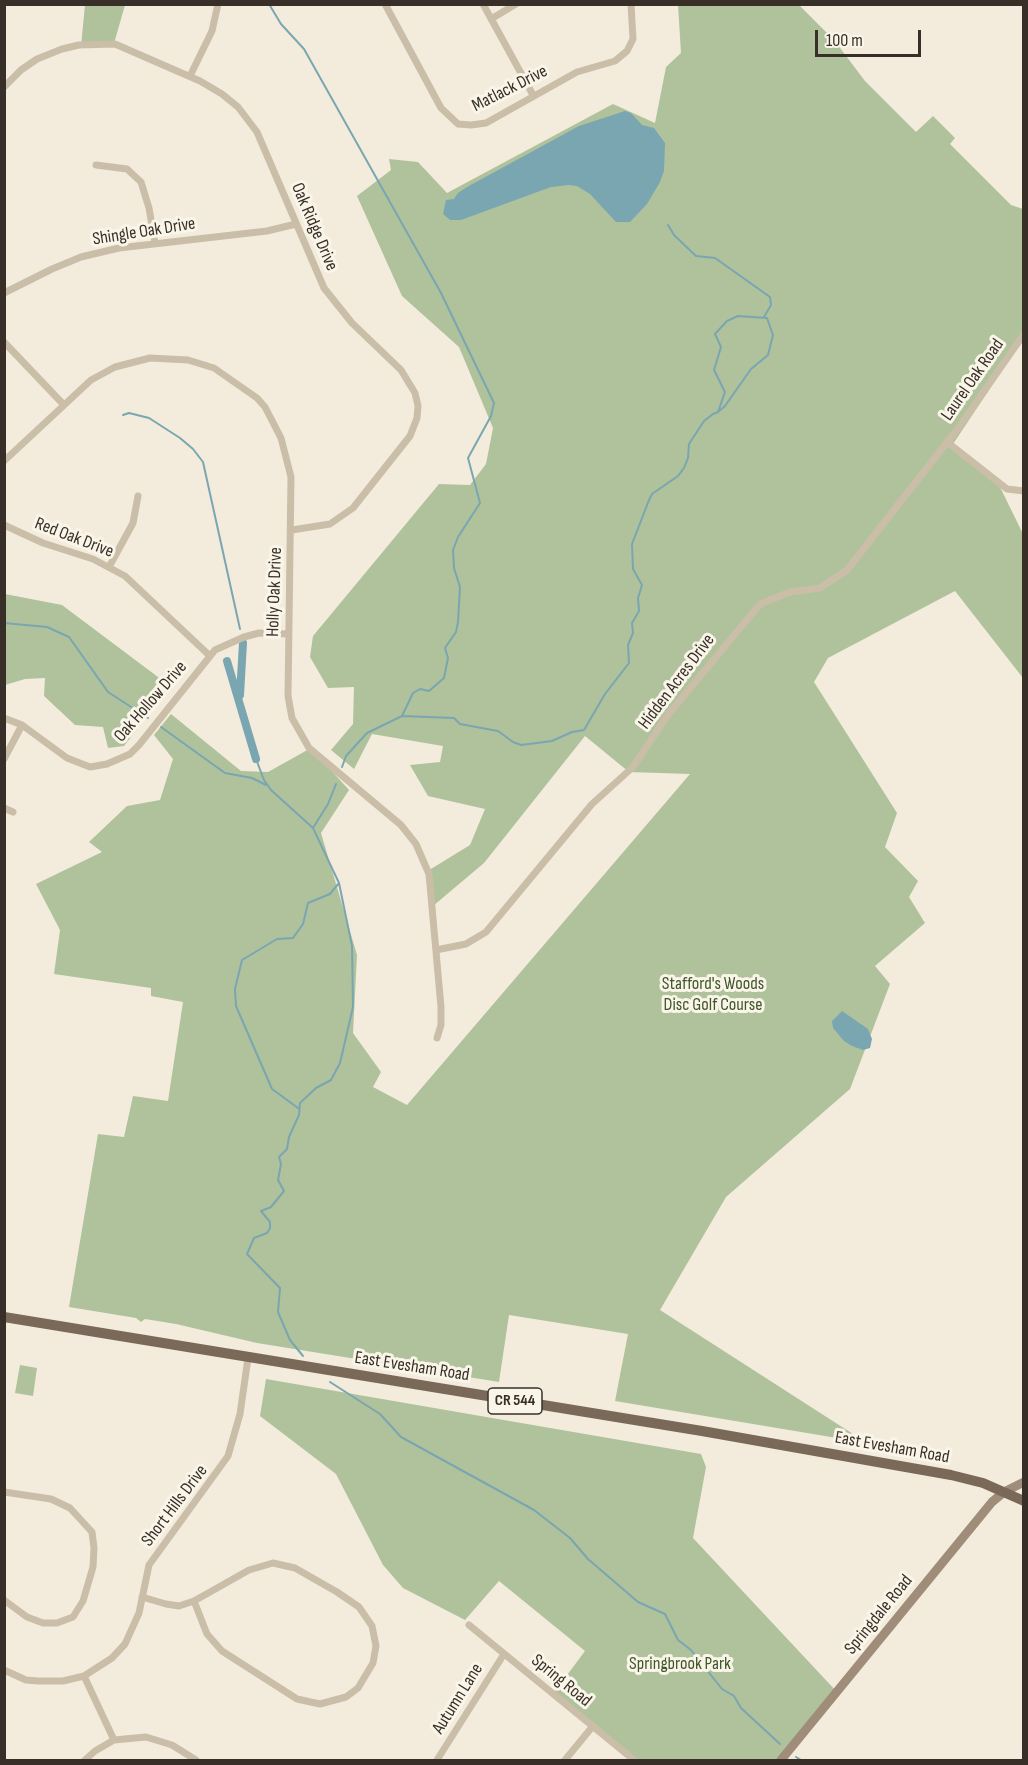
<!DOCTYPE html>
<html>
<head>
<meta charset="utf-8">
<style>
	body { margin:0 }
	#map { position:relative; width:1028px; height:1765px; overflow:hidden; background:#f3ecdc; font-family:"Sofia Sans Condensed",sans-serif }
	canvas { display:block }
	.frame { position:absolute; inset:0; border:6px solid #383028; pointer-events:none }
	.scale { position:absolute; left:815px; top:30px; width:106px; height:27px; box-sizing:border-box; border:3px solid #383028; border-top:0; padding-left:8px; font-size:18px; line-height:21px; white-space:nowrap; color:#383028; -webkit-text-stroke:4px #faf5e9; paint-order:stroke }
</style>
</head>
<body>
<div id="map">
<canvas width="1028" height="1765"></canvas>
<div class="frame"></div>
<div class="scale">100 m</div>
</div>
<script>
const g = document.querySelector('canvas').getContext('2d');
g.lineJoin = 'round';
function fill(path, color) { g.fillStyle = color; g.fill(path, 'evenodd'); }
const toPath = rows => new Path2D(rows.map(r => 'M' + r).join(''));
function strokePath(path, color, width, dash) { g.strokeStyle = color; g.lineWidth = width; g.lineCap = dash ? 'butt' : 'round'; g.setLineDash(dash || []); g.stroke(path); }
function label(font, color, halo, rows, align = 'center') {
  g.font = font + ' "Sofia Sans Condensed",sans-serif'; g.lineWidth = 6; g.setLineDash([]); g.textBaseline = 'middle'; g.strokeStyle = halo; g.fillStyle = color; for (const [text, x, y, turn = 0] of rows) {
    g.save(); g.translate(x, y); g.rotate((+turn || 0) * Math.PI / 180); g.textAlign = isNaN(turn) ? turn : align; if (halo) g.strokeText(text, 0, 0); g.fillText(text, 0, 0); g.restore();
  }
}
fill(toPath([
	[85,5,125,5,113,47,81,46],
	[678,5,799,5,834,40,865,81,916,132,933,116,955,138,950,144,1011,205,1023,209,1023,339,951,447,1000,487,1023,534,1023,678,955,591,828,658,814,682,897,813,885,847,918,881,909,897,925,923,875,966,890,984,850,1089,726,1197,660,1310,867,1443,615,1401,628,1334,509,1315,499,1382,257,1343,176,1324,145,1319,141,1322,136,1318,69,1307,98,1134,124,1137,133,1096,168,1101,183,1002,151,996,151,988,54,974,60,930,36,884,102,852,89,842,127,806,160,800,173,759,154,735,171,714,241,771,268,772,311,748,349,790,321,833,357,955,353,1033,381,1072,373,1087,407,1105,690,774,629,772,585,736,484,863,433,906,426,872,470,845,485,809,428,796,410,765,440,762,443,746,372,734,354,769,331,750,353,724,354,687,328,688,310,657,313,636,439,484,470,485,486,464,493,428,459,347,402,296,357,196,391,170,389,159,418,162,447,193,613,104,655,123,666,67,681,53],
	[5,594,62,605,170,686,124,746,108,748,103,727,75,725,44,696,45,678,25,679,5,685],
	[20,1365,37,1368,33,1396,15,1393],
	[266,1379,701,1454,706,1467,693,1538,837,1692,781,1760,634,1760,553,1694,585,1651,499,1581,465,1620,403,1588,383,1565,336,1474,260,1416]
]), '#afc29c');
fill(toPath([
	[625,111,631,113,642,125,654,128,665,143,664,171,660,182,647,204,630,222,616,222,590,194,577,186,569,185,551,187,461,220,450,220,443,214,446,200,454,199,458,193,467,187,579,126],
	[842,1011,868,1029,872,1039,870,1048,863,1050,852,1046,844,1041,833,1028,832,1021]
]), '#7aa6b1');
strokePath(toPath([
	[269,4,281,24,304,49,441,293,494,403,491,416,468,458,480,503,458,537,453,550,454,568,460,587,458,622,456,632,445,648,448,658,444,678,429,691,420,689,413,693,402,716],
	[668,225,674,235,696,256,715,258,770,297,771,305,764,317],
	[123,415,129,413,149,418,180,438,193,449,203,462,240,629],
	[4,623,47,627,69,637,108,692,148,718],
	[161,727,225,773,252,778,266,785],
	[256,759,264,780,271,790,313,828,339,883,352,946,353,1007,340,1063,331,1080,316,1088,300,1103,299,1115,289,1137,287,1149,279,1157,281,1164,278,1180,284,1191,271,1207,261,1211,270,1222,270,1228,267,1233,254,1238,247,1254,280,1288,278,1312,290,1340,303,1356],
	[342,767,346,756,367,733,402,716,454,718,460,724,498,731,513,742,521,745,552,741,572,732,584,730,605,694,629,663,628,645,633,633,632,623,639,611,638,598,642,585,633,569,632,544,649,500,652,494,678,476,684,468,688,458,689,444,704,421,713,414,718,412,725,406,751,369,768,355,773,335,767,318,738,316,727,321,715,334,721,347,714,370,725,392,718,412],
	[313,828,328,804,336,784],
	[298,1108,272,1089,236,1006,235,989,242,960,277,939,293,938,303,924,308,903,330,894,339,883],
	[330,1382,380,1414,401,1437,534,1510,570,1538,588,1559,638,1602,665,1614,678,1640,691,1650,722,1689,734,1696,741,1708,780,1744],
	[796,1757,801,1760]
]), '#7aa6b1', 2);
strokePath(toPath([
	[227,661,256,759],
	[240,695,243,643]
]), '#7aa6b1', 8);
strokePath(toPath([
	[385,4,441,108,458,124,471,125,486,123,577,72,615,61,627,51,633,39,631,4],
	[483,4,533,95],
	[491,19,516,4],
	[190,76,212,31,218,4],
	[4,87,21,70,37,59,62,49,79,45,115,44,200,81,222,94,238,107,257,132,324,288,352,323,401,370,415,393,418,406,417,418,410,436,353,508,330,524,292,530],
	[96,165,127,169,141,182,149,208,155,243],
	[4,293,52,269,81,257,119,248,267,231,296,224],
	[4,342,63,404],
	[947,442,1007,489,1024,491],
	[4,461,91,380,115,367,150,358,188,360,214,368,257,398,265,407,281,438,291,477,288,696,292,718,309,748,401,825,416,844,429,874,441,1007,441,1025,437,1038],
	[4,525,43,543,93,559,125,576,210,656],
	[109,567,133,523,138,496],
	[4,718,22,725,67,758,90,767,107,764,130,754,139,745,215,650,244,637,259,633,289,634],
	[4,759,22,725],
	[4,808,13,812],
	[436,950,466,944,486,932,592,804,633,767,667,716,760,604,790,592,820,588,847,570,959,427,1024,334],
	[4,1492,51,1499,70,1508,92,1532,94,1548,93,1567,83,1601,73,1617,57,1623,43,1623,27,1617,4,1600],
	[273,1563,295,1568,337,1592,359,1607,372,1626,376,1646,373,1663,358,1688,346,1697,320,1704,297,1699,222,1651,207,1634,194,1601,249,1570,273,1563],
	[142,1597,166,1604,179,1606,194,1601],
	[469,1625,634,1760],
	[4,1670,26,1680,38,1681,63,1681,84,1676,112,1658,125,1644,139,1613,149,1565,228,1456,240,1414,248,1358],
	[84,1676,114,1740],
	[85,1760,95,1751,114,1740,146,1737,172,1745,196,1760],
	[437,1760,504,1654],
	[565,1760,593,1726]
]), '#cbbea8', 7);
strokePath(toPath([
	[781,1760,992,1502,1004,1492,1024,1482]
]), '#9f8d79', 9);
strokePath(toPath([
	[4,1317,702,1431,951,1475,983,1483,1024,1501]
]), '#7a6959', 10);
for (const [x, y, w] of [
	[515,1401,54]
]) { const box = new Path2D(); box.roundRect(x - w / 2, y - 13, w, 26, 4.5); g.fillStyle = '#faf5e9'; g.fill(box); strokePath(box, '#383028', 1.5); }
label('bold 16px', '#383028', null, [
	["CR 544",515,1401]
]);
label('18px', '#383028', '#faf5e9', [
	["Matlack Drive",510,89,-27],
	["Oak Ridge Drive",314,227,67],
	["Shingle Oak Drive",144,232,-9],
	["Laurel Oak Road",973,380,-55],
	["Red Oak Drive",74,538,21],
	["Holly Oak Drive",275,592,-88],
	["Hidden Acres Drive",677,682,-53],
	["Oak Hollow Drive",151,702,-49],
	["East Evesham Road",412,1367,9],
	["East Evesham Road",892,1448,10],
	["Short Hills Drive",175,1506,-53],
	["Springdale Road",879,1615,-51],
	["Spring Road",561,1681,39],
	["Autumn Lane",458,1699,-58]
]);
label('18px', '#40572b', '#faf5e9', [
	["Stafford's Woods",713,984],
	["Disc Golf Course",713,1005],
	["Springbrook Park",680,1664]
]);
</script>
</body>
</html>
